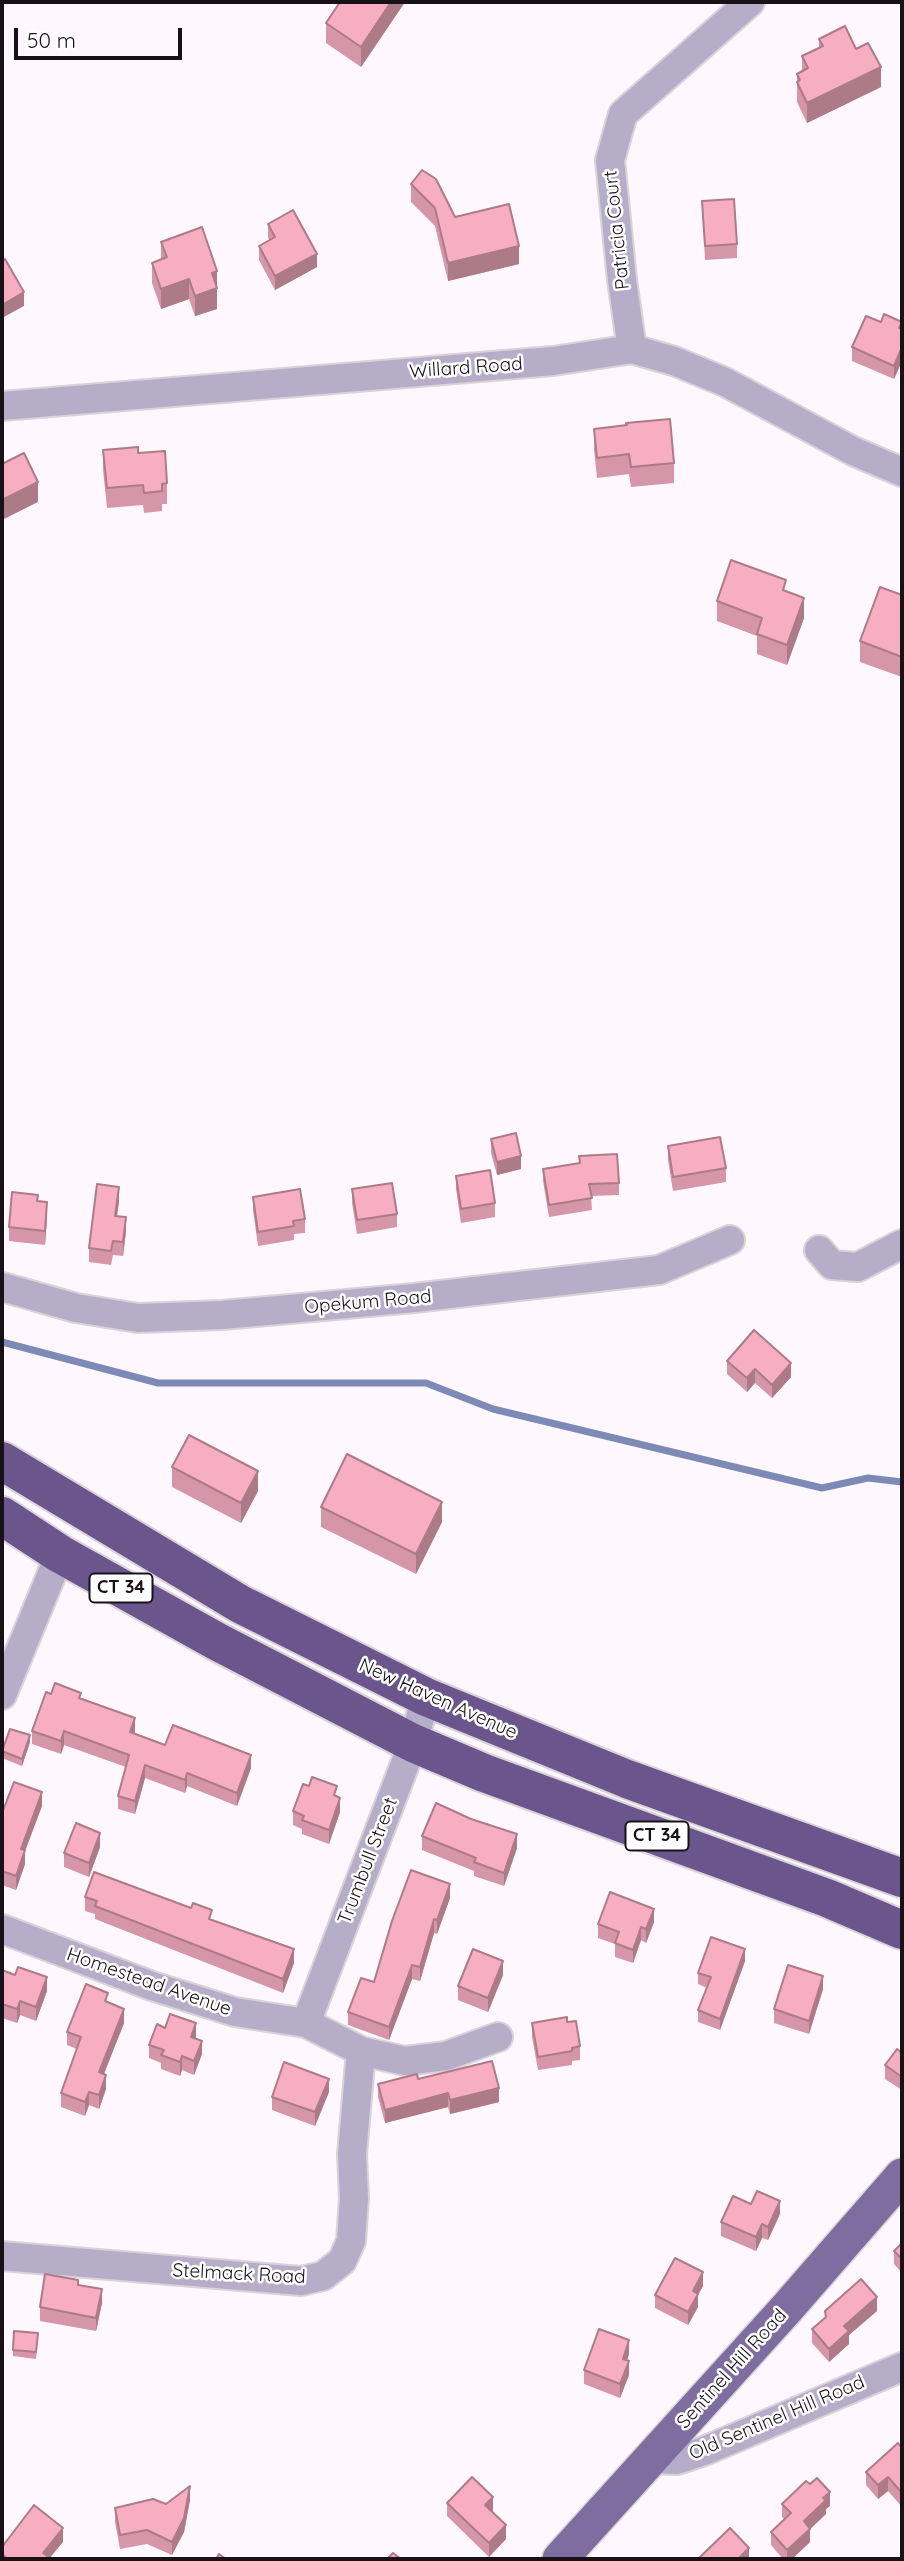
<!DOCTYPE html>
<html>
<head>
<meta charset="utf-8">
<style>
	body { margin:0 }
	#map { position:relative; width:904px; height:2561px; overflow:hidden; background:#fff7fe; font-family:Quicksand,sans-serif }
	canvas { display:block }
	.frame { position:absolute; inset:0; border:4px solid #181218; pointer-events:none }
	.scale { position:absolute; left:14px; top:28px; width:168px; height:32px; box-sizing:border-box; border:4px solid #181218; border-top:0; padding-left:9px; font-size:21px; line-height:24px; white-space:nowrap; color:#181218; -webkit-text-stroke:5px #fff; paint-order:stroke }
</style>
</head>
<body>
<div id="map">
<canvas width="904" height="2561"></canvas>
<div class="frame"></div>
<div class="scale">50 m</div>
</div>
<script>
const g = document.querySelector('canvas').getContext('2d');
g.lineJoin = 'round';
const toPath = rows => new Path2D(rows.map(r => 'M' + r).join(''));
function strokePath(path, color, width, dash) { g.strokeStyle = color; g.lineWidth = width; g.lineCap = dash ? 'butt' : 'round'; g.setLineDash(dash || []); g.stroke(path); }
function fill(path, color) { g.fillStyle = color; g.fill(path, 'evenodd'); }
function label(font, color, halo, rows, align = 'center') {
  g.font = font + ' Quicksand,sans-serif'; g.lineWidth = 5; g.setLineDash([]); g.textBaseline = 'middle'; g.strokeStyle = halo; g.fillStyle = color; for (const [text, x, y, turn = 0] of rows) {
    g.save(); g.translate(x, y); g.rotate((+turn || 0) * Math.PI / 180); g.textAlign = isNaN(turn) ? turn : align; if (halo) g.strokeText(text, 0, 0); g.fillText(text, 0, 0); g.restore();
  }
}
strokePath(toPath([
	[2,1342,158,1383,426,1383,493,1409,822,1488,868,1478,902,1482]
]), '#7e8ab6', 7);
const minor = toPath([
	[632,349,622,280,610,160,623,114,750,2],
	[2,406,553,361,632,349,674,361,725,382,853,451,902,472],
	[819,1250,832,1265,858,1267,902,1244],
	[2,1287,76,1308,138,1318,222,1315,414,1298,659,1270,730,1240],
	[2,1695,60,1554],
	[2,1929,152,1986,235,2012,306,2023,361,2051,405,2061,446,2056,498,2037],
	[306,2023,413,1743,426,1697],
	[2,2256,301,2281,323,2276,342,2261,351,2241,354,2198,352,2154,361,2051],
	[650,2459,677,2460,704,2451,902,2367]
]);
const major = toPath([
	[560,2559,788,2307,902,2176]
]);
const highway = toPath([
	[2,1461,240,1604,426,1697,627,1779,902,1878],
	[2,1516,60,1554,216,1641,413,1743,484,1773,827,1898,902,1930]
]);
strokePath(minor, '#dad2d9', 32);
strokePath(major, '#dad2d9', 38);
strokePath(highway, '#dad2d9', 42);
strokePath(minor, '#b6aec9', 28);
strokePath(major, '#7e6d9e', 35);
strokePath(highway, '#6a568d', 38);
fill(toPath([
	[405,2,361,67,326,43,326,23],
	[819,39,856,49,881,87,807,123,797,102,797,74,802,72,802,56,819,48],
	[411,184,455,217,519,264,448,281,435,226,411,202],
	[702,201,737,244,737,258,705,260],
	[268,224,317,267,275,290,259,260,259,246,270,240,268,238],
	[161,242,217,271,217,309,195,316,189,299,161,309,152,283,152,263,161,259],
	[881,322,902,322,902,361,894,379,852,361,852,347],
	[594,429,674,463,674,483,631,487,629,474,597,478,594,449],
	[103,450,138,453,167,483,167,504,162,504,162,511,144,513,143,505,107,508,103,470],
	[786,591,804,618,787,665,757,654,757,636,717,621,717,601],
	[902,595,902,677,860,662,860,641],
	[491,1139,521,1169,497,1175,491,1153],
	[668,1146,726,1168,726,1182,673,1191,668,1160],
	[579,1156,619,1183,619,1195,591,1196,592,1210,549,1217,543,1181,543,1169,579,1164],
	[456,1176,495,1203,495,1217,461,1223,456,1189],
	[352,1189,397,1214,397,1227,357,1234,352,1203],
	[253,1197,305,1219,305,1233,294,1234,294,1240,258,1246,253,1210],
	[38,1201,47,1216,45,1245,9,1241,9,1227],
	[119,1201,117,1216,126,1231,123,1256,113,1255,111,1265,89,1262,89,1248],
	[727,1361,791,1377,772,1398,755,1383,747,1392,727,1374],
	[172,1467,258,1491,241,1523,172,1487],
	[321,1507,442,1522,416,1574,321,1527],
	[51,1694,81,1699,135,1731,135,1734,165,1745,251,1768,237,1806,187,1786,185,1793,145,1778,135,1814,118,1809,118,1796,126,1767,64,1745,61,1754,32,1744,32,1731],
	[30,1742,22,1766,2,1758,2,1751],
	[337,1797,340,1812,329,1844,302,1834,302,1829,293,1825,293,1811],
	[42,1806,25,1850,25,1864,16,1890,2,1885,2,1813],
	[422,1836,517,1848,504,1886,474,1876,474,1871,422,1850],
	[100,1847,89,1877,64,1867,64,1853],
	[85,1897,212,1920,294,1963,283,1993,95,1919,95,1914,85,1911],
	[450,1898,437,1934,434,1933,420,1981,412,1979,389,2040,348,2025,348,2012],
	[654,1922,646,1943,641,1940,633,1963,615,1957,615,1944,598,1938,598,1924],
	[745,1961,720,2030,698,2022,698,2010,707,1988,698,1984,698,1973],
	[2,1970,47,1991,36,2021,20,2015,17,2023,2,2018],
	[503,1975,488,2012,458,2000,458,1986],
	[823,1989,809,2034,774,2023,774,2009],
	[108,2003,124,2023,104,2074,106,2089,99,2109,89,2105,85,2116,61,2107,61,2093,77,2049,67,2045,67,2032],
	[532,2023,580,2046,580,2060,572,2061,572,2065,538,2070,532,2037],
	[196,2037,195,2038,202,2054,194,2075,182,2070,180,2076,161,2069,161,2063,149,2058,149,2045],
	[902,2053,902,2090,885,2079,885,2065],
	[418,2079,499,2102,450,2114,448,2107,385,2123,378,2097,378,2084],
	[329,2092,315,2126,272,2110,272,2097],
	[751,2204,780,2214,768,2240,762,2238,756,2251,721,2236,721,2222],
	[902,2243,902,2273,894,2264,894,2251],
	[78,2285,102,2303,96,2331,40,2321,40,2307],
	[703,2286,698,2295,698,2307,688,2325,655,2308,655,2295],
	[825,2311,877,2311,849,2335,849,2344,829,2362,812,2343,812,2329,825,2318],
	[38,2340,36,2359,13,2356,13,2350],
	[629,2354,627,2360,629,2375,620,2398,584,2384,584,2370],
	[902,2448,902,2507,888,2491,878,2499,866,2485,866,2472],
	[190,2500,184,2532,172,2555,147,2544,120,2549,115,2522,115,2508,166,2504],
	[447,2503,493,2511,492,2512,506,2539,489,2557,447,2516],
	[782,2504,830,2506,826,2509,826,2514,810,2529,810,2542,792,2559,783,2559,771,2545,771,2532,784,2519,782,2517]
]), '#d496a8');
fill(toPath([
	[391,2,405,2,361,67,361,47],
	[881,67,881,87,807,123,807,103],
	[519,246,519,264,448,281,448,263],
	[317,254,317,267,275,290,275,276],
	[217,271,217,309,195,316,195,296,212,273],
	[189,279,189,299,161,309,161,289],
	[24,292,24,306,2,318,2,305],
	[902,347,902,361,894,379,894,366],
	[38,482,38,502,2,520,2,500],
	[804,598,804,618,787,665,787,645],
	[521,1156,521,1169,497,1175,497,1162],
	[119,1187,119,1201,115,1229,115,1216],
	[47,1202,47,1216,45,1245,45,1231],
	[126,1217,126,1231,123,1256,123,1242],
	[791,1363,791,1377,772,1398,772,1385],
	[755,1369,755,1383,747,1392,747,1378],
	[258,1471,258,1491,241,1523,241,1503],
	[442,1502,442,1522,416,1574,416,1554],
	[135,1718,135,1731,130,1745,130,1732],
	[64,1731,64,1745,61,1754,61,1741],
	[30,1735,30,1742,22,1766,22,1759],
	[251,1755,251,1768,237,1806,237,1793],
	[145,1765,145,1778,135,1814,135,1801],
	[187,1773,187,1786,185,1793,185,1780],
	[42,1792,42,1806,21,1862,21,1849],
	[340,1798,340,1812,329,1844,329,1830],
	[100,1833,100,1847,89,1877,89,1863],
	[517,1834,517,1848,504,1886,504,1873],
	[25,1850,25,1864,16,1890,16,1876],
	[450,1884,450,1898,437,1934,437,1920],
	[654,1909,654,1922,646,1943,646,1929],
	[434,1919,434,1933,420,1981,420,1967],
	[641,1927,641,1940,633,1963,633,1950],
	[294,1949,294,1963,283,1993,283,1979],
	[745,1949,745,1961,720,2030,720,2019],
	[503,1961,503,1975,488,2012,488,1998],
	[412,1965,412,1979,389,2040,389,2027],
	[823,1976,823,1989,809,2034,809,2021],
	[47,1977,47,1991,36,2021,36,2007],
	[20,2001,20,2015,17,2023,17,2009],
	[124,2009,124,2023,99,2086,99,2072],
	[196,2023,196,2037,191,2050,191,2037],
	[202,2041,202,2054,194,2075,194,2061],
	[182,2056,182,2070,180,2076,180,2062],
	[106,2075,106,2089,99,2109,99,2095],
	[329,2079,329,2092,315,2126,315,2112],
	[499,2088,499,2102,450,2114,450,2100],
	[89,2092,89,2105,85,2116,85,2102],
	[448,2093,448,2107,385,2123,385,2110],
	[780,2201,780,2214,768,2240,768,2227],
	[762,2224,762,2238,756,2251,756,2237],
	[703,2272,703,2286,698,2295,698,2307,688,2325,688,2312,693,2291],
	[102,2289,102,2303,96,2331,96,2318],
	[877,2297,877,2311,849,2335,849,2344,829,2362,829,2349,844,2326],
	[629,2340,629,2354,623,2373,623,2359],
	[629,2361,629,2375,620,2398,620,2384],
	[888,2477,888,2491,878,2499,878,2485],
	[190,2486,190,2500,184,2532,172,2555,172,2542],
	[830,2492,830,2506,826,2509,826,2514,804,2535,810,2529,810,2542,792,2559,787,2559,787,2550,804,2521],
	[493,2497,493,2511,485,2519,485,2505],
	[506,2525,506,2539,489,2557,489,2543],
	[63,2528,63,2542,49,2559,43,2553],
	[749,2548,749,2559,738,2559]
]), '#ad7a88');
const building = toPath([
	[340,2,391,2,361,47,326,23,340,2],
	[845,26,856,49,868,43,881,67,807,103,797,82,800,80,797,74,808,68,802,56,823,46,819,39,845,26],
	[422,170,436,179,455,217,509,204,519,246,448,263,435,208,411,184,422,170],
	[734,199,737,244,705,246,702,201,734,199],
	[293,210,317,254,275,276,259,246,275,237,268,224,293,210],
	[202,227,217,271,212,273,217,288,195,296,189,279,161,289,152,263,167,257,161,242,202,227],
	[5,259,24,292,2,305,2,261,5,259],
	[884,314,902,322,899,328,902,330,902,347,894,366,852,347,866,316,881,322,884,314],
	[670,419,674,463,631,467,629,454,597,458,594,429,627,425,626,423,670,419],
	[138,447,138,453,165,451,167,483,162,484,162,491,144,493,143,485,107,488,103,450,138,447],
	[24,453,38,482,2,500,2,464,24,453],
	[731,560,786,580,783,590,804,598,787,645,757,634,762,618,717,601,731,560],
	[880,587,902,595,902,657,860,641,880,587],
	[516,1133,521,1156,497,1162,491,1139,516,1133],
	[720,1137,726,1168,673,1177,668,1146,720,1137],
	[617,1154,619,1183,589,1184,592,1198,549,1205,543,1169,580,1163,579,1156,617,1154],
	[490,1170,495,1203,461,1209,456,1176,490,1170],
	[392,1183,397,1214,357,1220,352,1189,392,1183],
	[97,1184,119,1187,115,1216,126,1217,123,1242,113,1241,111,1251,89,1248,97,1184],
	[300,1189,305,1219,293,1221,294,1226,258,1232,253,1197,300,1189],
	[12,1192,38,1195,37,1201,47,1202,45,1231,9,1227,12,1192],
	[754,1330,791,1363,772,1385,755,1369,747,1378,727,1361,754,1330],
	[189,1435,258,1471,241,1503,172,1467,189,1435],
	[347,1454,442,1502,416,1554,321,1507,347,1454],
	[55,1683,81,1693,79,1698,135,1718,130,1732,165,1745,173,1725,251,1755,237,1793,187,1773,185,1780,145,1765,135,1801,118,1796,129,1755,64,1731,61,1741,32,1731,46,1692,51,1694,55,1683],
	[10,1729,30,1735,22,1759,2,1751,10,1729],
	[312,1777,337,1786,334,1795,340,1798,329,1830,302,1820,304,1816,293,1811,303,1784,309,1786,312,1777],
	[14,1782,42,1792,21,1849,25,1850,16,1876,2,1871,2,1813,14,1782],
	[436,1803,471,1819,517,1834,504,1873,474,1862,476,1858,422,1836,436,1803],
	[76,1823,100,1833,89,1863,64,1853,76,1823],
	[411,1870,450,1884,437,1920,434,1919,420,1967,412,1965,389,2027,348,2012,361,1978,374,1982,392,1921,411,1870],
	[94,1872,191,1908,193,1903,212,1910,209,1919,294,1949,283,1979,95,1906,97,1901,85,1897,94,1872],
	[610,1892,654,1909,646,1929,641,1927,633,1950,615,1943,619,1932,598,1924,610,1892],
	[711,1937,745,1949,720,2019,698,2010,711,1977,698,1973,711,1937],
	[473,1949,503,1961,488,1998,458,1986,473,1949],
	[788,1965,823,1976,809,2021,774,2009,788,1965],
	[18,1967,47,1977,36,2007,20,2001,17,2009,2,2004,2,1970,15,1975,18,1967],
	[86,1984,108,1993,105,2001,124,2009,99,2072,106,2075,99,2095,89,2092,85,2102,61,2093,81,2037,67,2032,86,1984],
	[170,2014,196,2023,191,2037,202,2041,194,2061,182,2056,180,2062,161,2055,164,2050,149,2045,157,2024,165,2028,170,2014],
	[567,2017,567,2022,576,2021,580,2046,572,2048,572,2051,538,2057,532,2023,567,2017],
	[897,2049,902,2053,902,2077,885,2065,897,2049],
	[492,2061,499,2088,450,2100,448,2093,385,2110,378,2084,417,2074,418,2079,492,2061],
	[284,2062,329,2079,315,2112,272,2097,284,2062],
	[757,2191,780,2201,768,2227,762,2224,756,2237,721,2222,733,2196,751,2204,757,2191],
	[902,2243,902,2259,894,2251,902,2243],
	[675,2258,703,2272,693,2291,698,2294,688,2312,655,2295,675,2258],
	[45,2274,78,2280,78,2285,102,2289,96,2318,40,2307,45,2274],
	[861,2279,877,2297,844,2326,849,2331,829,2349,812,2329,826,2317,825,2311,861,2279],
	[599,2329,629,2340,623,2359,629,2361,620,2384,584,2370,599,2329],
	[14,2331,38,2333,36,2352,13,2350,14,2331],
	[898,2443,902,2448,902,2493,888,2477,878,2485,866,2472,898,2443],
	[472,2477,493,2497,485,2505,506,2525,489,2543,447,2503,472,2477],
	[817,2478,830,2492,823,2498,826,2500,804,2521,810,2529,787,2550,771,2532,791,2513,782,2504,806,2481,810,2484,817,2478],
	[190,2486,184,2518,172,2542,147,2530,120,2535,115,2508,153,2499,166,2504,190,2486],
	[34,2505,63,2528,43,2553,51,2559,8,2559,2,2554,2,2547,34,2505],
	[730,2528,749,2548,738,2559,698,2559,730,2528],
	[393,2553,401,2559,387,2559,393,2553],
	[219,2554,226,2559,216,2559,219,2554]
]);
fill(building, '#f7aec3');
strokePath(building, '#ad7a88', 2);
for (const [x, y, w] of [
	[121,1588,63],
	[657,1836,63]
]) { const box = new Path2D(); box.roundRect(x - w / 2, y - 14.5, w, 29, 5); g.fillStyle = '#fff'; g.fill(box); strokePath(box, '#181218', 2); }
label('bold 18px', '#181218', null, [
	["CT 34",121,1588],
	["CT 34",657,1836]
]);
label('19px', '#181218', '#fff', [
	["Patricia Court",617,230,-96],
	["Willard Road",466,368,-4],
	["Opekum Road",368,1302,-5],
	["New Haven Avenue",438,1699,24],
	["Trumbull Street",368,1861,-69],
	["Homestead Avenue",149,1982,19],
	["Stelmack Road",239,2274,3],
	["Sentinel Hill Road",732,2369,-48],
	["Old Sentinel Hill Road",777,2418,-23]
]);
</script>
</body>
</html>
